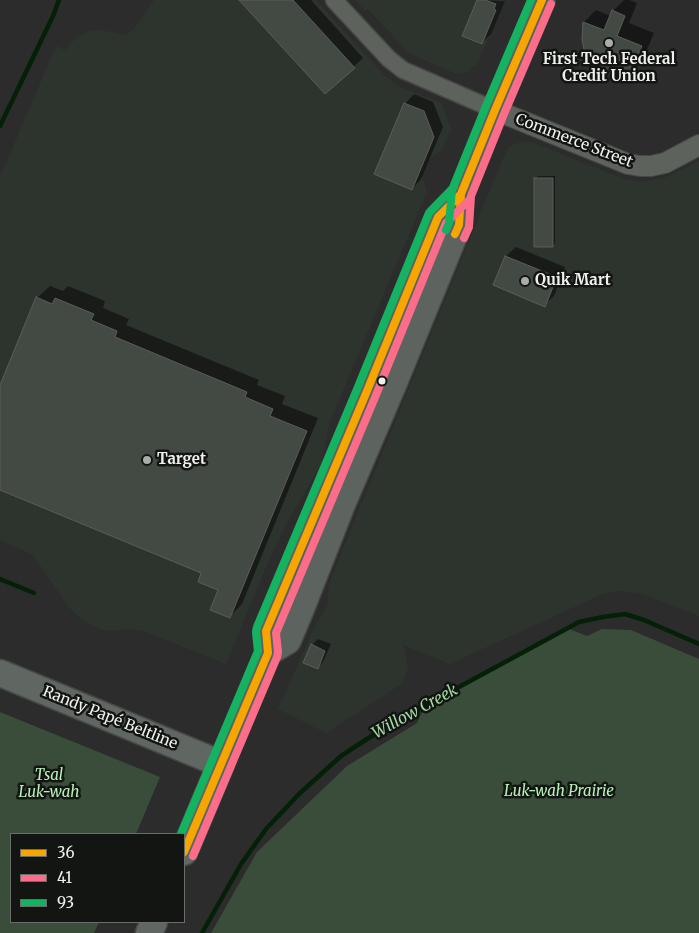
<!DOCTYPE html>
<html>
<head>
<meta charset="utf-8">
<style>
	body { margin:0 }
	#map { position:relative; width:699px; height:933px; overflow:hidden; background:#2b2c2b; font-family:Merriweather,serif }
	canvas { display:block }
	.legend { position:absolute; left:10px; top:833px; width:175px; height:90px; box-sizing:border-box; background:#131513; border:1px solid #6b6d6b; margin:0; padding:6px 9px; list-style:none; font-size:15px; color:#eff1ef }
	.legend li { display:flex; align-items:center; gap:10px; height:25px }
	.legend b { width:25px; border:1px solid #6b6d6b }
</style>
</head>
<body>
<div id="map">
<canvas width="699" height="933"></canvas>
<ul class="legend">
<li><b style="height:6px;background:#f7a600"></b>36</li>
<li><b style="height:6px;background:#fb6d88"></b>41</li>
<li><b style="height:6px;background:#13b361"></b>93</li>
</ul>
</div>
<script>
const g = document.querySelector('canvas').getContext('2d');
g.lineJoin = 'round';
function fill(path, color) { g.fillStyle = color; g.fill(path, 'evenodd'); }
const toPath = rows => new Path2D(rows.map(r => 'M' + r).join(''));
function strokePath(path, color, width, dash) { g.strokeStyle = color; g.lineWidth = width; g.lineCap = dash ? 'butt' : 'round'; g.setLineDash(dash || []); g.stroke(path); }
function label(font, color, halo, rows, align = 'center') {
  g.font = font + ' Merriweather,serif'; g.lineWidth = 5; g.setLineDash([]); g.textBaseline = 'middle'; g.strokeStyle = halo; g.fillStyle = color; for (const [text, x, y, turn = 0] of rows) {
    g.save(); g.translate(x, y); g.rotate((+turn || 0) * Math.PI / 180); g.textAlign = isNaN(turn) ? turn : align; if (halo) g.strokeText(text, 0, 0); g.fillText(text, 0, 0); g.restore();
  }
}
fill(toPath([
	[154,0,316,0,384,75,400,87,442,103,451,130,442,150,429,160,422,175,427,192,329,424,322,463,287,523,267,565,226,664,141,630,126,629,114,631,102,630,85,622,69,608,33,555,0,540,0,177,56,46,65,50,71,43,79,36,89,31,102,30,125,35,134,29],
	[355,0,505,0,477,65,472,67,470,71,461,73,454,73,415,56,408,52,368,9,365,11],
	[524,141,532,142,622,178,641,182,653,180,666,177,699,161,699,616,645,595,638,593,618,591,603,594,450,664,403,645,405,650,408,668,402,684,326,733,278,709,314,628,328,604,328,592,329,583,503,158,509,147,517,143]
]), '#2d342d');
fill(toPath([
	[569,629,587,636,602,629,631,630,699,659,699,933,211,933,257,852,347,766,417,723,427,702],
	[0,712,160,777,136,834,11,834,11,922,99,922,94,933,0,933]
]), '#3a4d3b');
fill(toPath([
	[241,0,311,0,363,58,325,93],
	[478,0,505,1,491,34,482,43],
	[624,0,629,0,637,3,629,23,654,33,642,61,630,74,623,71,618,76,602,70,598,73,593,64,584,40,584,22,596,10,611,16,613,11],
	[414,94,433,102,443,127,421,179,412,189,405,104],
	[538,176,555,176,555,243,553,246,536,179],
	[516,247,565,267,554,296,544,305,495,285,506,256],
	[50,286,63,291,68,286,105,301,103,308,129,319,126,325,259,380,257,385,285,396,282,404,318,418,242,604,229,617,219,589,203,572,0,489,0,389,37,298],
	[318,639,331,644,323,662,317,668,312,645]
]), '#0007');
strokePath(toPath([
	[0,126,53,16,59,0],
	[0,579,34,593],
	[202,933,241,864,266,829,299,794,341,756,387,726,579,622,603,617,625,614,644,620,699,644]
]), '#042108', 4.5);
const building = toPath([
	[239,0,293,0,355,68,325,94,239,0],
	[477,0,485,0,496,4,494,9,496,10,482,44,462,36,477,0],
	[612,10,625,16,617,36,642,46,630,75,621,71,618,78,600,71,599,75,589,71,591,64,585,54,582,40,583,22,604,30,612,10],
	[404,103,424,111,434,137,412,190,374,174,404,103],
	[534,178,553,178,553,247,534,247,534,178],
	[505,256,557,277,545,307,493,285,505,256],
	[36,297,52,304,55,298,94,314,91,320,117,331,115,337,247,392,245,397,273,409,270,416,307,431,230,618,210,610,218,590,198,582,201,573,0,490,0,385,36,297],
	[311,644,325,651,318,669,303,663,311,644]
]);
fill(building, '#434a44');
strokePath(building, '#5b5c5b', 1);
const minor = toPath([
	[334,0,389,59,403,70,495,110]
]);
const tertiary = toPath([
	[495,110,628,164,640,166,651,166,665,163,699,145]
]);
const primary = toPath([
	[268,653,288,641,301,610,343,503,393,386,459,225,461,194,495,110,542,0],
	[221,764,268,653,266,631,367,391,438,217,461,194]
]);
const trunk = toPath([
	[0,673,221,764,184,852],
	[149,933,154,922]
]);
strokePath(minor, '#464846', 19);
strokePath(tertiary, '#464846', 22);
strokePath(primary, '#464846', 28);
strokePath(trunk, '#464846', 29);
strokePath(minor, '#5d625d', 16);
strokePath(tertiary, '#5d625d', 20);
strokePath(primary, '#5d635e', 25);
strokePath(trunk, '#606661', 26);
strokePath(toPath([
	[455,234,459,225,461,194,495,110,542,0],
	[184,852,268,653,266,631,367,391,438,217,461,194]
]), '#f7a600', 8);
strokePath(toPath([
	[464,238,469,227,471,196,504,114,551,4],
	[193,856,277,657,278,652,276,633,376,395,446,223,468,201]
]), '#fb6d88', 8);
strokePath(toPath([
	[446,230,449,223,452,190,486,106,531,0],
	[181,834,258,651,256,632,257,627,358,387,429,213,454,187]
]), '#13b361', 8);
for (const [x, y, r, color] of [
	[609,43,5,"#aaacaa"],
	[525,281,5,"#aaacaa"],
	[382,381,4.5,"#eff1ef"],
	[147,460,5,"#aaacaa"]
]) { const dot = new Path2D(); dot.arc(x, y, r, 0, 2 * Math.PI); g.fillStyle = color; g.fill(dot); strokePath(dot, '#131513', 2); }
label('bold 15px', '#eff1ef', '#131513', [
	["First Tech Federal",609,60,"center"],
	["Credit Union",609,77,"center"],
	["Quik Mart",535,281],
	["Target",157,460]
], 'left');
label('15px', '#eff1ef', '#131513', [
	["Commerce Street",574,141,21],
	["Randy Papé Beltline",110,718,22]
]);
label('italic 15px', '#b7f2b9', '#131513', [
	["Tsal",49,776],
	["Luk-wah",49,793],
	["Luk-wah Prairie",559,792]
]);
label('italic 16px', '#a0d9a2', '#131513', [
	["Willow Creek",415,712,-29]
]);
</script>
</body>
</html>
